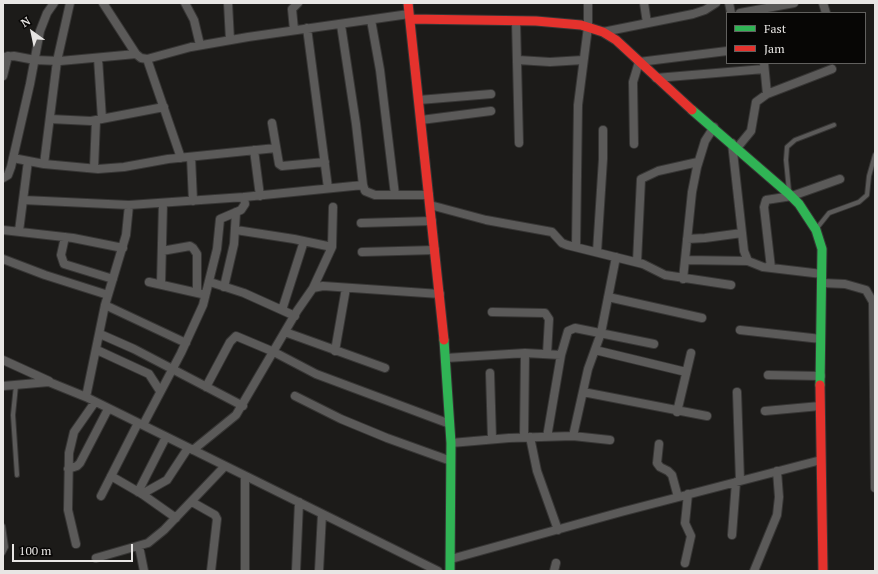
<!DOCTYPE html>
<html>
<head>
<meta charset="utf-8">
<style>
	body { margin:0 }
	#map { position:relative; width:878px; height:574px; overflow:hidden; background:#1c1b19; font-family:"PT Serif",serif }
	canvas { display:block }
	.frame { position:absolute; inset:0; border:4px solid #e8e6e4; pointer-events:none }
	.legend { position:absolute; left:726px; top:12px; width:140px; height:52px; box-sizing:border-box; background:#070605; border:1px solid #61605e; margin:0; padding:5px 7px; list-style:none; font-size:12px; color:#e8e6e4 }
	.legend li { display:flex; align-items:center; gap:8px; height:20px }
	.legend b { width:20px; border:1px solid #61605e }
	.north { position:absolute; left:12px; top:12px; width:40px; height:40px; -webkit-text-stroke:3px #070605; paint-order:stroke; rotate:327deg; font-size:11px; font-weight:700; line-height:16px; text-align:center; color:#e8e6e4 }
	.north::after { content:''; display:block; margin:auto; width:14px; height:18px; background:#e8e6e4; clip-path:polygon(50% 0,100% 100%,50% 72%,0 100%) }
	.scale { position:absolute; left:12px; top:544px; width:121px; height:18px; box-sizing:border-box; border:2px solid #e8e6e4; border-top:0; padding-left:5px; font-size:12px; line-height:14px; white-space:nowrap; color:#e8e6e4; -webkit-text-stroke:3px #070605; paint-order:stroke }
</style>
</head>
<body>
<div id="map">
<canvas width="878" height="574"></canvas>
<div class="frame"></div>
<ul class="legend">
<li><b style="height:5px;background:#30b455"></b>Fast</li>
<li><b style="height:5px;background:#e5322d"></b>Jam</li>
</ul>
<div class="north">N</div>
<div class="scale">100 m</div>
</div>
<script>
const g = document.querySelector('canvas').getContext('2d');
g.lineJoin = 'round';
const toPath = rows => new Path2D(rows.map(r => 'M' + r).join(''));
function strokePath(path, color, width, dash) { g.strokeStyle = color; g.lineWidth = width; g.lineCap = dash ? 'butt' : 'round'; g.setLineDash(dash || []); g.stroke(path); }
const lane = toPath([
	[789,191,786,160,787,147,795,140,834,125],
	[817,228,829,213,859,202,867,195,869,176,875,155],
	[16,385,13,415,17,475],
	[3,526,6,547,3,553]
]);
const street = toPath([
	[103,3,136,54,141,58,147,59,191,47,248,37,409,14],
	[185,3,194,20,200,45],
	[228,3,230,40],
	[644,3,647,23],
	[729,3,731,13],
	[823,3,826,13],
	[740,13,794,3],
	[371,20,380,70,395,195],
	[516,21,519,143],
	[341,25,356,124,363,185,365,191,375,195,429,195],
	[307,28,328,188],
	[294,30,292,9,298,3],
	[603,32,693,14,705,10,716,3],
	[3,57,14,56,35,60,60,61,136,54],
	[98,58,102,119],
	[147,59,181,158],
	[518,60,550,62,583,60],
	[764,63,767,94],
	[3,76,8,56],
	[656,78,764,69],
	[419,100,491,94],
	[50,119,91,121,164,107],
	[421,120,491,111],
	[272,123,279,164,282,166,325,162],
	[732,143,744,251,748,261,763,267,822,274],
	[634,144,633,82,639,62,727,51],
	[737,148,751,131,756,102,767,94,832,69],
	[254,150,260,196],
	[191,157,193,201],
	[13,158,44,164,98,169,124,167,168,159,276,148],
	[44,164,57,61,70,3],
	[94,168,96,120],
	[3,178,8,175,11,167,30,84,40,31,47,13,54,3],
	[23,200,129,205,244,197,363,185],
	[430,205,486,220,552,232,562,243,567,245,643,264,665,275,731,285],
	[361,223,432,221],
	[3,230,73,238,123,248],
	[236,230,294,239,332,247],
	[19,231,28,161],
	[65,237,61,255,64,264,113,279],
	[687,239,705,238,742,233],
	[576,247,578,105,588,27,588,3],
	[162,251,190,246,193,248,197,254,197,292],
	[362,252,435,250],
	[597,252,603,159,603,130],
	[3,259,45,275,108,295],
	[685,260,748,261],
	[637,262,641,179,658,171,698,162],
	[771,268,764,207,766,200,792,196,840,179],
	[683,279,692,192,697,167,705,141,714,127],
	[149,282,202,294],
	[210,282,244,293,295,316],
	[822,283,845,284,866,290,873,302,875,488],
	[161,284,163,203],
	[224,287,234,244,236,212],
	[313,288,332,247,333,207],
	[608,297,702,318],
	[105,305,186,343],
	[282,310,304,241],
	[492,312,545,313,549,319,547,354],
	[740,330,821,339],
	[285,332,385,368],
	[100,334,134,349,243,406],
	[97,350,149,374,160,391],
	[595,350,686,372],
	[335,351,346,288],
	[446,358,525,353,561,355],
	[3,360,49,381],
	[490,373,492,439],
	[768,375,821,376],
	[3,386,49,382,86,397,438,571],
	[206,387,230,342,236,336,274,352,316,374,450,424],
	[583,392,707,416],
	[737,392,740,481],
	[295,396,341,419,387,438,451,461],
	[86,397,105,305,126,235,129,205],
	[765,411,820,406],
	[677,412,691,353],
	[143,425,181,353,203,305,217,249,220,219,241,210,245,204,244,197],
	[573,436,588,369,601,333,616,257],
	[524,437,525,353],
	[530,437,537,471,558,530],
	[547,437,561,355,568,331,575,328,654,344],
	[451,443,509,438,573,436,610,440],
	[659,444,657,463,660,467,668,471,672,475,678,497],
	[193,450,236,415,297,311,313,288,323,286,440,294],
	[68,469,77,466,80,463,108,409],
	[111,476,142,494,176,518],
	[245,476,245,571],
	[138,492,166,437],
	[142,494,167,480,188,448],
	[101,496,138,423],
	[192,502,215,515,217,519,211,571],
	[732,535,736,482],
	[76,544,68,510,69,453,74,432,95,402],
	[139,546,144,571],
	[96,558,148,543,164,530,225,466],
	[451,559,621,512,821,460],
	[685,563,691,536,685,523,688,494],
	[296,571,299,502],
	[319,571,322,514],
	[554,571,556,563],
	[754,571,777,515,779,497,777,471]
]);
const fast = toPath([
	[692,110,789,194,799,204,816,230,822,249,820,385],
	[444,340,451,443,450,571]
]);
const jam = toPath([
	[408,3,444,340],
	[410,19,536,21,581,25,603,32,616,40,692,110],
	[820,385,823,571]
]);
strokePath(lane, '#373635', 6);
strokePath(street, '#373635', 10);
strokePath(fast, '#373635', 11);
strokePath(jam, '#373635', 11);
strokePath(lane, '#5b5a59', 4);
strokePath(street, '#5b5a59', 8);
strokePath(fast, '#30b455', 9);
strokePath(jam, '#e5322d', 9);
</script>
</body>
</html>
